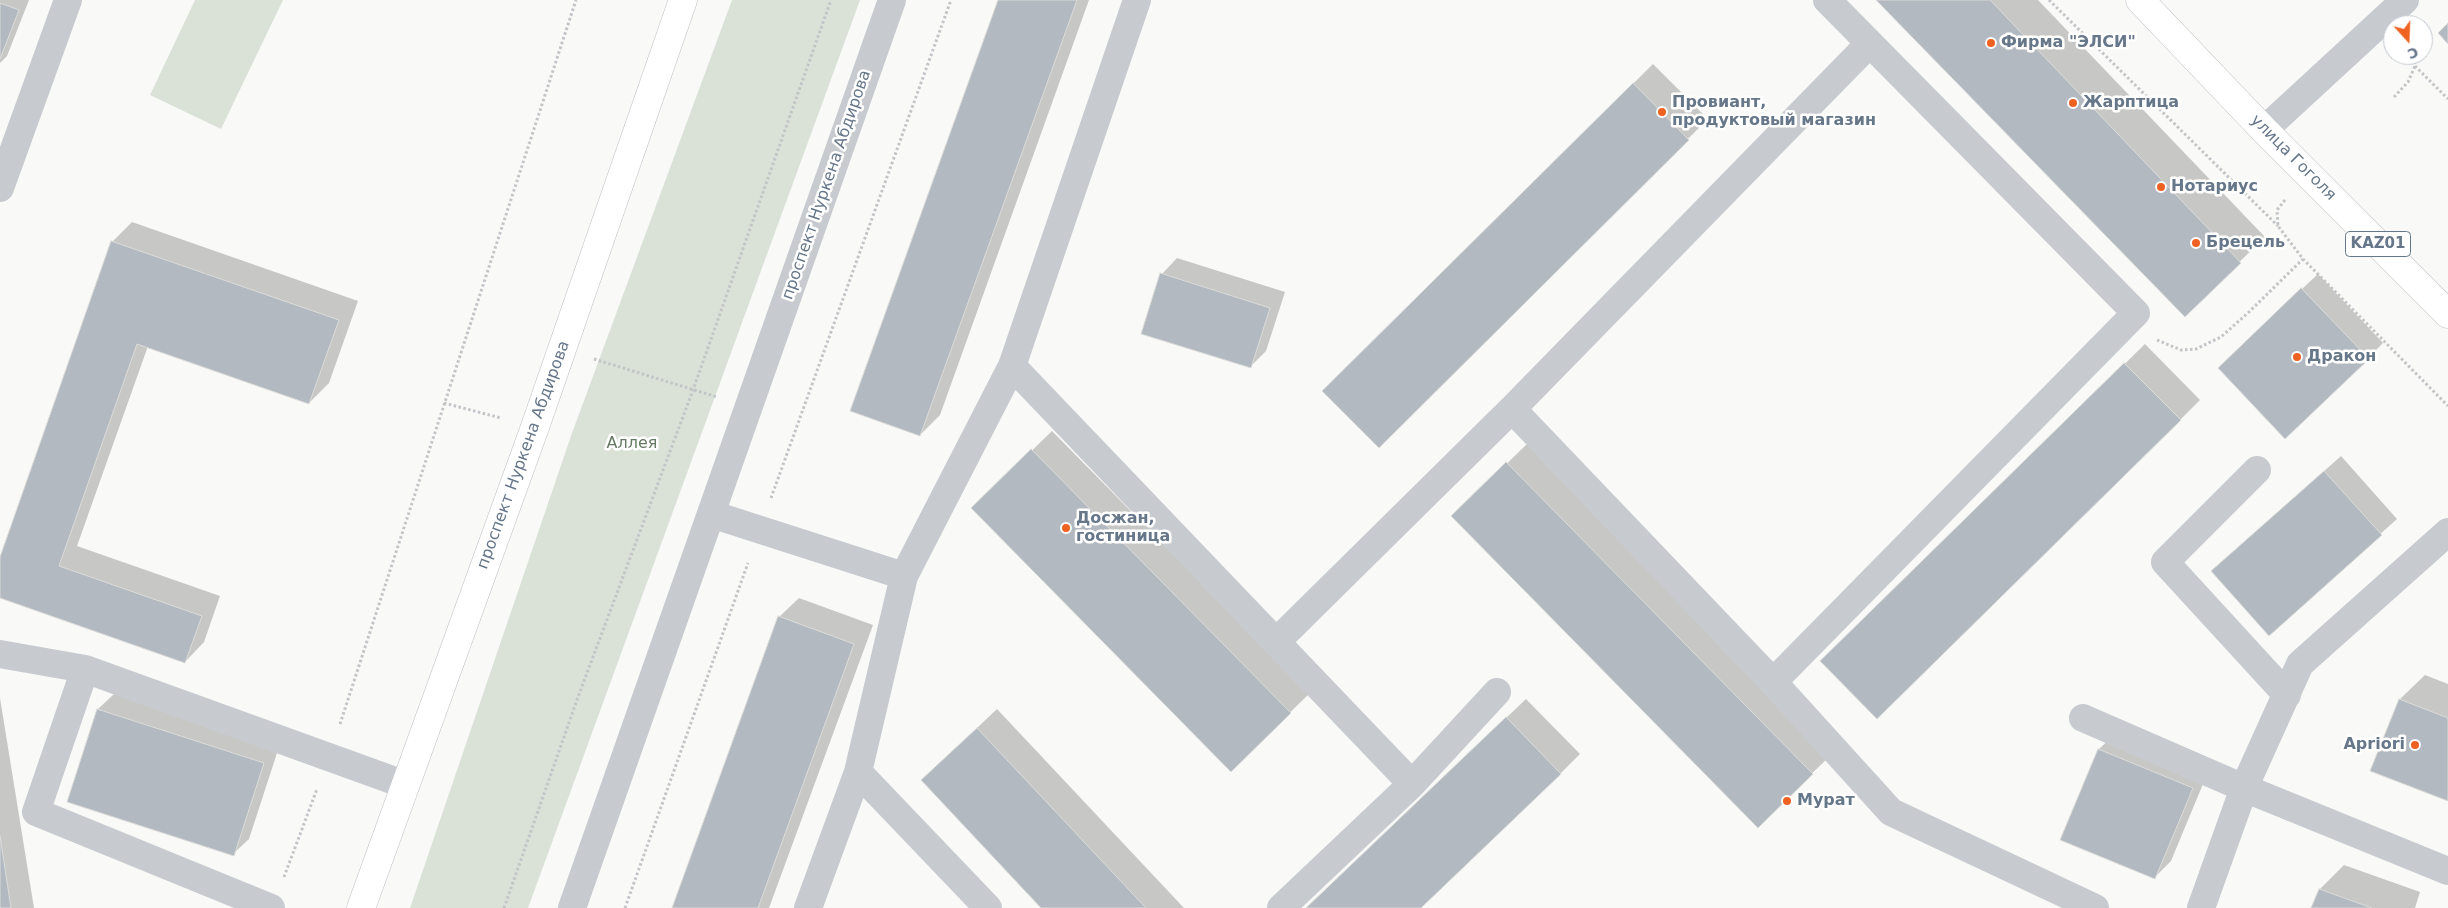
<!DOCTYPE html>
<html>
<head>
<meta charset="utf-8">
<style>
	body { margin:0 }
	#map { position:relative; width:2448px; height:908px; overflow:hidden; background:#f9f9f7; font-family:"DejaVu Sans",sans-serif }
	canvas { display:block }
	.north { position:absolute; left:2383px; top:15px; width:50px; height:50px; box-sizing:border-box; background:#fff; border:1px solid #c2c9d0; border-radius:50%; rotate:160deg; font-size:14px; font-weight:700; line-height:20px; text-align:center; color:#66778a }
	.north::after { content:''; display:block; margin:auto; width:18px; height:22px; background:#ef6221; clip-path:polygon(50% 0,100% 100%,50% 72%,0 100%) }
</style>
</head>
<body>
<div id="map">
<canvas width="2448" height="908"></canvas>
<div class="north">С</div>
</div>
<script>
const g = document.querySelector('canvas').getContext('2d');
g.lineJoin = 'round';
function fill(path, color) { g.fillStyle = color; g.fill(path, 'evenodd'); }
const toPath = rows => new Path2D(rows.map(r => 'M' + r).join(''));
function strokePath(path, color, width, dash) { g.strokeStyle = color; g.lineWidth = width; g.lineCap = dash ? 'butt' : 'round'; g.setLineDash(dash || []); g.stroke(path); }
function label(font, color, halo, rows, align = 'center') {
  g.font = font + ' "DejaVu Sans",sans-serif'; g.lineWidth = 5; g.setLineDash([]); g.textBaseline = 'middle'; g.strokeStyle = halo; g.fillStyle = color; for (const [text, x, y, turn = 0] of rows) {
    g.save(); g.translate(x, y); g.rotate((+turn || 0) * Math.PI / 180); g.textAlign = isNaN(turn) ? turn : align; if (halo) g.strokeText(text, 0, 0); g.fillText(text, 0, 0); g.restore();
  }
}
fill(toPath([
	[195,0,283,0,221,129,150,95],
	[732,0,860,0,528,908,410,908,572,433]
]), '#dae2d7');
fill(toPath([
	[0,0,29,0,7,56,0,63],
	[999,0,1089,0,940,415,920,435],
	[1878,0,2038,0,2265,237,2185,315],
	[1653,64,1708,119,1379,446,1324,391],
	[132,222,358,301,329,383,309,403,148,346,77,546,220,596,204,642,185,662,0,597,0,560,112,242],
	[1177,258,1285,292,1266,351,1250,367,1162,274],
	[2318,274,2383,343,2368,358,2235,352],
	[2145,344,2200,400,2180,420,1841,642],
	[1052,431,1310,693,1231,770,973,508],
	[1527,444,1832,754,1758,826,1453,516],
	[2341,456,2397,519,2269,634,2229,556],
	[799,598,873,625,769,908,673,908,779,617],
	[2425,675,2448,684,2448,800,2372,770,2400,699],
	[114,694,279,747,249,839,233,854,98,709],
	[0,698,34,908,0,908],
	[1526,699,1580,754,1560,774,1419,908,1306,908],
	[997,709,1184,908,1043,908,942,761],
	[2115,734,2208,772,2171,861,2155,877,2062,839,2099,749],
	[2344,865,2420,892,2415,908,2313,908,2320,889]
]), '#0003');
const building = toPath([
	[998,0,1077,0,920,436,850,411,998,0],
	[1876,0,1990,0,2241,263,2185,317,1876,0],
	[0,3,19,10,0,59,0,3],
	[2448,23,2448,44,2438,33,2448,23],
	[1633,83,1689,140,1379,448,1322,391,1633,83],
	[111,241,339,320,309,404,137,344,59,566,202,616,185,663,0,598,0,557,111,241],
	[1160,273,1270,308,1251,368,1141,334,1160,273],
	[2301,288,2369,359,2285,439,2218,368,2301,288],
	[2124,363,2181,420,1877,719,1820,661,2124,363],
	[1031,449,1291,713,1231,772,971,508,1031,449],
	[1506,462,1813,774,1758,828,1451,516,1506,462],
	[2324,471,2382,535,2269,636,2211,571,2324,471],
	[778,616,854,644,758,908,672,908,778,616],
	[2399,699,2448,718,2448,801,2370,771,2399,699],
	[97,709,264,763,234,856,67,802,97,709],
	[1506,717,1561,774,1421,908,1306,908,1506,717],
	[977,728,1146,908,1041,908,921,780,977,728],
	[2098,749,2193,788,2155,879,2060,840,2098,749],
	[0,836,11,908,0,908,0,836],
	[2319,889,2372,908,2311,908,2319,889]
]);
fill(building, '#b2b9c0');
strokePath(building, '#dbdbd9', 1);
const major = toPath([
	[361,908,535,427,683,0]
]);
const highway = toPath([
	[2140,0,2264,130,2448,314]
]);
strokePath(major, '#bcc0c4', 29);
strokePath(highway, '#bbbec2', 29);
strokePath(toPath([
	[2049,0,2278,226],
	[2415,66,2448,99],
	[2394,97,2408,82,2415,66,2413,55],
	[2285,200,2277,210,2278,226,2303,259,2448,406],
	[2157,340,2181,350,2196,349,2221,337,2249,312,2303,259],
	[594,359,717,397],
	[444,403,501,418],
	[771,498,951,0],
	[340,724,576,0],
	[284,877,317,789],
	[504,908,578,697,693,390,831,0],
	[625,908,748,563]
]), '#c2c4c7', 3, [2.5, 2.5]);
strokePath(toPath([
	[1827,0,2136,313,1773,682,1512,409,1869,44],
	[2264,130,2405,0],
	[0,188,68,0],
	[1012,366,1412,784],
	[2257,470,2165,562,2287,695],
	[711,514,904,576,858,772,988,908],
	[2448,532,2300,664,2244,788,2448,871],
	[904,576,1012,366,1137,0],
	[1277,641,1512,409],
	[0,654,85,669],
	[1773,682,1891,812,2095,908],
	[2083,718,2244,788,2201,908],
	[271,908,36,812,85,669,406,785],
	[572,908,892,0],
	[808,908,858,772],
	[1281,908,1412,784,1497,692]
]), '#c7cacf', 28);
strokePath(major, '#fff', 28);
strokePath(highway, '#fff', 28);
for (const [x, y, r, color] of [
	[1991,43,5,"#ef6221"],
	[2073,103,5,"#ef6221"],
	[1662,112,5,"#ef6221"],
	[2161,187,5,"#ef6221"],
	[2196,243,5,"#ef6221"],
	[2297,357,5,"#ef6221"],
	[1066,528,5,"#ef6221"],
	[2415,745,5,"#ef6221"],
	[1787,801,5,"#ef6221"]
]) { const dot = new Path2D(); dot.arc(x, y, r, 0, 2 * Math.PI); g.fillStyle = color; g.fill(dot); strokePath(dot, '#fff', 2); }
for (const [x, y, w] of [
	[2378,244,65]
]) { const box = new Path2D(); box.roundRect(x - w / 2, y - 12.5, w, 25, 4); g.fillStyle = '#fff'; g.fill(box); strokePath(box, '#66778a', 1); }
label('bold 15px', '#66778a', null, [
	["KАZ01",2378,244]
]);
label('bold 16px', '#66778a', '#fff', [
	["Фирма \"ЭЛСИ\"",2001,43],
	["Провиант,",1672,103],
	["продуктовый магазин",1672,121],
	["Жарптица",2083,103],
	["Нотариус",2171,187],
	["Брецель",2206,243],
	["Дракон",2307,357],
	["Досжан,",1076,519],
	["гостиница",1076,537],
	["Apriori",2405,745,"right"],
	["Мурат",1797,801]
], 'left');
label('16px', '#66778a', '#fff', [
	["улица Гоголя",2293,158,45],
	["проспект Нуркена Абдирова",827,185,-71],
	["проспект Нуркена Абдирова",524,455,-70]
]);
label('16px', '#657a62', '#fff', [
	["Аллея",632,444]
]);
</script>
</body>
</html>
